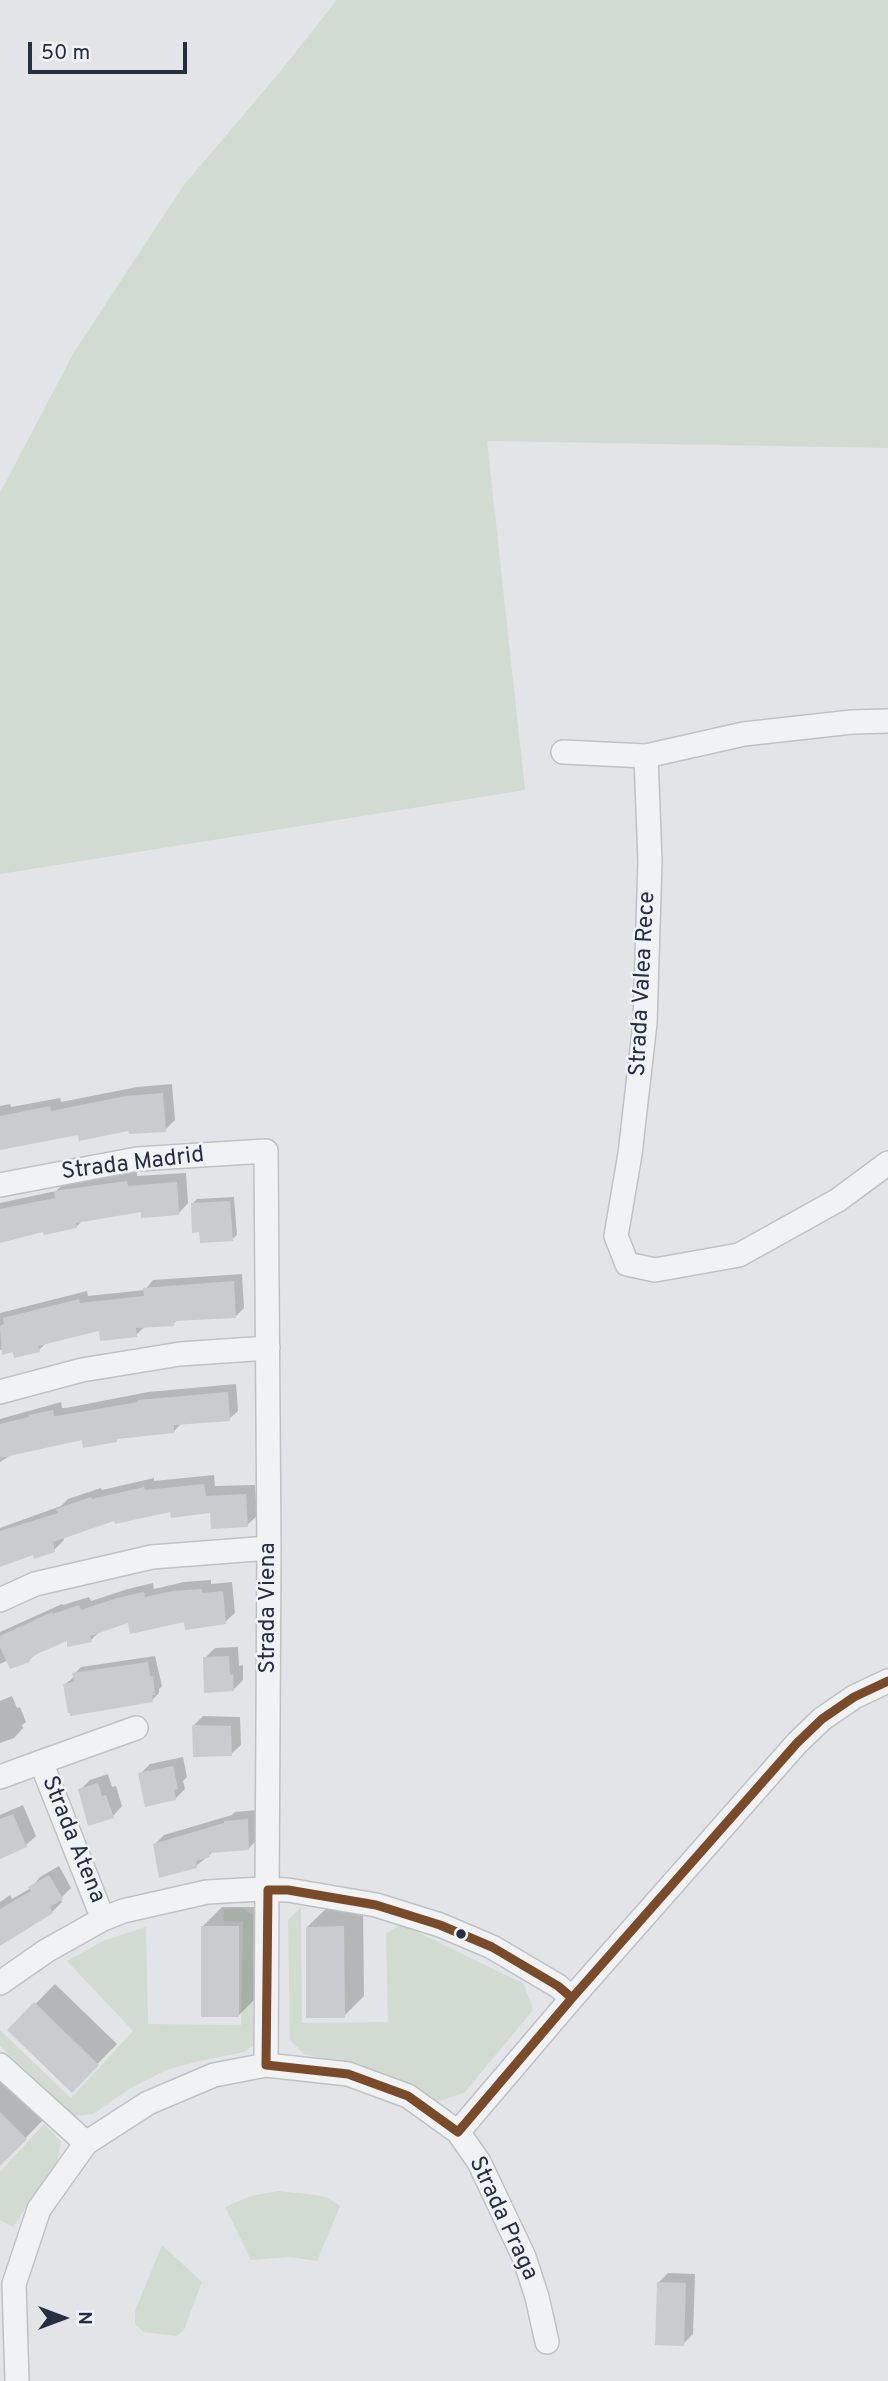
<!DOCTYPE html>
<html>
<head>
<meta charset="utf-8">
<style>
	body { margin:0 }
	#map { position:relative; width:888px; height:2381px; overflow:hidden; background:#e2e4e7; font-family:Overpass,sans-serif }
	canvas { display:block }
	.north { position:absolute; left:28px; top:2283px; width:70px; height:70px; -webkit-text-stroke:5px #f0f2f7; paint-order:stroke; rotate:90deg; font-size:19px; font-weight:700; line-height:28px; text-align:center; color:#282e41 }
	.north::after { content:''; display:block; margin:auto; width:24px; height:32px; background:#282e41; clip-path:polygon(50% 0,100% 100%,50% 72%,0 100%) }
	.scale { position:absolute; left:28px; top:42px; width:159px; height:32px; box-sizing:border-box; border:4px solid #282e41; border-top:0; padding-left:9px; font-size:21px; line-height:24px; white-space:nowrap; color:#282e41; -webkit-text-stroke:5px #f0f2f7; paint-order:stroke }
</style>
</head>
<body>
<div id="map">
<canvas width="888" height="2381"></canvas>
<div class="north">N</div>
<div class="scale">50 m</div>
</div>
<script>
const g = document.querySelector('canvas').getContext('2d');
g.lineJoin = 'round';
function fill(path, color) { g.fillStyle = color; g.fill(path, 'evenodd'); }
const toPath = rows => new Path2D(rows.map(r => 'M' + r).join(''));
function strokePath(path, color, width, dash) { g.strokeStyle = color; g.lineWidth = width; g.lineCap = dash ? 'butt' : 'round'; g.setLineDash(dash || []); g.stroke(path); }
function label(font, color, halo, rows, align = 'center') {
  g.font = font + ' Overpass,sans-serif'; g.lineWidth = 5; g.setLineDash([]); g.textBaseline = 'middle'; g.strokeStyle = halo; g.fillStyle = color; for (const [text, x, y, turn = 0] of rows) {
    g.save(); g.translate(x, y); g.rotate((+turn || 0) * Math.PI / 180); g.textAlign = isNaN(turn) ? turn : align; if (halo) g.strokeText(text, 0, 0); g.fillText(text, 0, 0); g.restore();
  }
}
fill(toPath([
	[337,0,888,0,888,448,487,441,525,790,0,874,0,493,74,352,184,185,279,73],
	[301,1907,302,2023,388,2022,386,1934,401,1924,524,1984,533,2010,464,2093,436,2102,367,2069,304,2054,290,2040,288,1920],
	[242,1908,253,1915,253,2046,244,2052,199,2061,166,2070,129,2089,93,2114,74,2116,0,2046,0,2030,71,2098,133,2031,67,1961,103,1941,146,1927,148,2024,241,2025,243,1922,223,1921,224,1909],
	[44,2124,61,2142,57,2161,13,2227,0,2220,0,2172],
	[278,2191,316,2195,328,2198,340,2206,317,2261,290,2257,251,2260,225,2207,251,2196],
	[162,2245,202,2282,184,2330,176,2336,144,2332,135,2324,135,2311]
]), '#d1dbd2');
fill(toPath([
	[172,1084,175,1120,165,1130,130,1129,79,1133,0,1148,0,1106,10,1104,11,1107,60,1098,61,1102,137,1087],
	[137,1172,137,1176,186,1173,188,1203,179,1213,142,1210,83,1220,76,1227,45,1230,0,1241,0,1203,56,1191,65,1182],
	[234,1197,237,1235,232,1239,192,1204,197,1199],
	[242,1274,244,1308,236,1316,178,1319,173,1324,145,1326,136,1335,100,1329,48,1341,39,1350,0,1350,0,1313,87,1291,88,1296,145,1290,153,1280],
	[236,1384,238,1411,229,1419,183,1422,174,1431,120,1436,116,1440,83,1438,12,1454,0,1462,0,1419,61,1402,62,1408,66,1408,148,1392],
	[214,1475,215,1486,255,1485,257,1516,247,1525,212,1511,172,1510,115,1518,63,1536,64,1540,54,1550,35,1553,0,1565,0,1528,61,1506,68,1499,101,1488,102,1490,154,1478,154,1481],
	[211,1580,211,1584,232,1582,235,1613,225,1622,130,1621,100,1631,91,1640,68,1639,39,1651,29,1660,8,1660,0,1664,0,1632,62,1604,63,1605,89,1597,91,1601,128,1589,153,1583,154,1589,184,1582],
	[238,1647,239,1666,243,1665,243,1680,233,1690,205,1658,215,1648],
	[155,1656,162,1686,159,1689,159,1693,152,1700,64,1685,74,1677,74,1674,81,1667],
	[12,1696,17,1708,20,1707,26,1722,22,1725,23,1728,14,1738,0,1743,0,1701],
	[203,1716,240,1717,241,1745,231,1754,193,1726],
	[183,1757,187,1777,183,1781,185,1789,175,1799,140,1774,150,1764],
	[108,1774,112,1787,116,1786,122,1806,113,1816,80,1790,90,1780],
	[23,1805,36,1836,26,1845,0,1849,0,1815],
	[257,1810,258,1839,249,1848,214,1851,196,1866,154,1845,164,1835,232,1815,235,1812],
	[59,1866,71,1888,60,1899,62,1902,52,1912,0,1943,0,1902,10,1895,12,1899,31,1888,40,1877],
	[222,1907,258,1907,258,1996,239,2015,202,1927],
	[363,1907,364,1996,344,2016,307,1927,327,1908],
	[55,1984,117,2044,72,2090,10,2030],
	[0,2074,45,2118,0,2164],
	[668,2273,695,2274,693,2334,683,2344,658,2283]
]), '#0003');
fill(toPath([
	[163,1093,166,1132,129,1134,128,1131,79,1141,78,1135,0,1150,0,1116,50,1106,51,1111,126,1096],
	[127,1181,128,1186,177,1182,179,1215,141,1218,141,1212,76,1223,77,1228,44,1235,43,1232,0,1243,0,1209,55,1198,54,1191],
	[230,1201,233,1241,200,1243,199,1232,192,1233,191,1203],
	[234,1281,236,1318,174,1321,174,1326,136,1328,137,1337,100,1341,99,1331,38,1346,40,1352,14,1358,13,1352,2,1355,0,1326,4,1324,3,1318,79,1299,80,1303,144,1296,143,1288],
	[228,1392,230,1421,174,1425,174,1433,117,1439,117,1442,83,1448,82,1440,0,1458,0,1424,29,1417,29,1415,53,1410,54,1416,57,1416,138,1402,138,1400],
	[204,1484,206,1496,246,1494,248,1527,211,1529,210,1513,171,1518,170,1512,115,1524,114,1521,53,1542,55,1552,34,1559,33,1555,0,1567,0,1531,58,1513,56,1509,91,1497,92,1499,144,1487,145,1490],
	[202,1589,202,1593,223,1591,226,1624,185,1630,184,1622,130,1634,128,1623,90,1636,92,1642,67,1647,67,1641,39,1653,29,1659,30,1662,10,1669,0,1647,0,1636,52,1612,53,1614,79,1605,81,1610,117,1598,144,1592,145,1597,173,1591],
	[229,1656,230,1675,233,1674,234,1691,204,1693,203,1657],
	[148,1662,150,1676,153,1676,155,1695,152,1695,153,1702,70,1716,70,1713,68,1713,63,1684,74,1682,72,1673],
	[192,1725,231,1726,232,1756,193,1757],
	[173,1766,178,1789,174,1790,176,1800,145,1807,138,1773],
	[98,1783,102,1796,106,1795,114,1818,88,1826,78,1789],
	[13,1814,27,1847,0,1859,0,1819],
	[248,1819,249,1850,209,1853,210,1857,196,1861,197,1868,159,1878,153,1844,224,1823,224,1821],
	[49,1875,63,1899,50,1907,53,1913,0,1946,0,1909,31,1891,28,1887],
	[201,1926,239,1926,239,2017,201,2017],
	[344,1926,345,2018,306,2018,306,1927],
	[34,2002,99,2065,72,2093,7,2030],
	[0,2112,27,2139,0,2166],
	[657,2282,686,2283,684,2346,655,2345]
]), '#c9cbcf');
const minor = toPath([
	[563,752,646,756,744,734,852,722,888,721],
	[646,756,650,861,645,1023,630,1154,616,1236,627,1264,655,1270,739,1255,838,1200,888,1163],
	[0,1185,137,1159,266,1151,269,1548,266,2065],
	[0,1392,82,1370,180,1354,268,1348],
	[0,1600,35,1584,152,1557,269,1548],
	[0,1777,41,1762],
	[103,1919,41,1762,136,1728],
	[0,1983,46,1951,103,1919,123,1911,207,1892,262,1889,288,1890,376,1905,440,1925,492,1947,558,1986,572,1998],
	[0,2065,86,2143],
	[458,2132,572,1998,797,1743,822,1719,854,1697,888,1681],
	[17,2381,14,2284,39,2209,86,2143,148,2103,214,2075,266,2065,348,2074,408,2096,458,2132,479,2162,524,2257,537,2297,547,2342]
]);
strokePath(minor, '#bfc1c5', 26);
strokePath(minor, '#f1f2f4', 23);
strokePath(toPath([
	[268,1890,288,1890,376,1905,440,1925,492,1947,558,1986,572,1998,458,2132,408,2096,348,2074,266,2065,268,1890],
	[572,1998,797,1743,822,1719,854,1697,888,1681]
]), '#7a4b2a', 9);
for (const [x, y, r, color] of [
	[461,1934,6,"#282e41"]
]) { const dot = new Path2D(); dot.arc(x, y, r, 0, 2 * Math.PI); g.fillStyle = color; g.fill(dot); strokePath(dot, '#f0f2f7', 2.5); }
label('23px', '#282e41', '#f0f2f7', [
	["Strada Valea Rece",644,984,-87],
	["Strada Madrid",133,1165,-7],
	["Strada Viena",269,1608,-90],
	["Strada Atena",72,1840,68],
	["Strada Praga",502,2219,65]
]);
</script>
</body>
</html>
